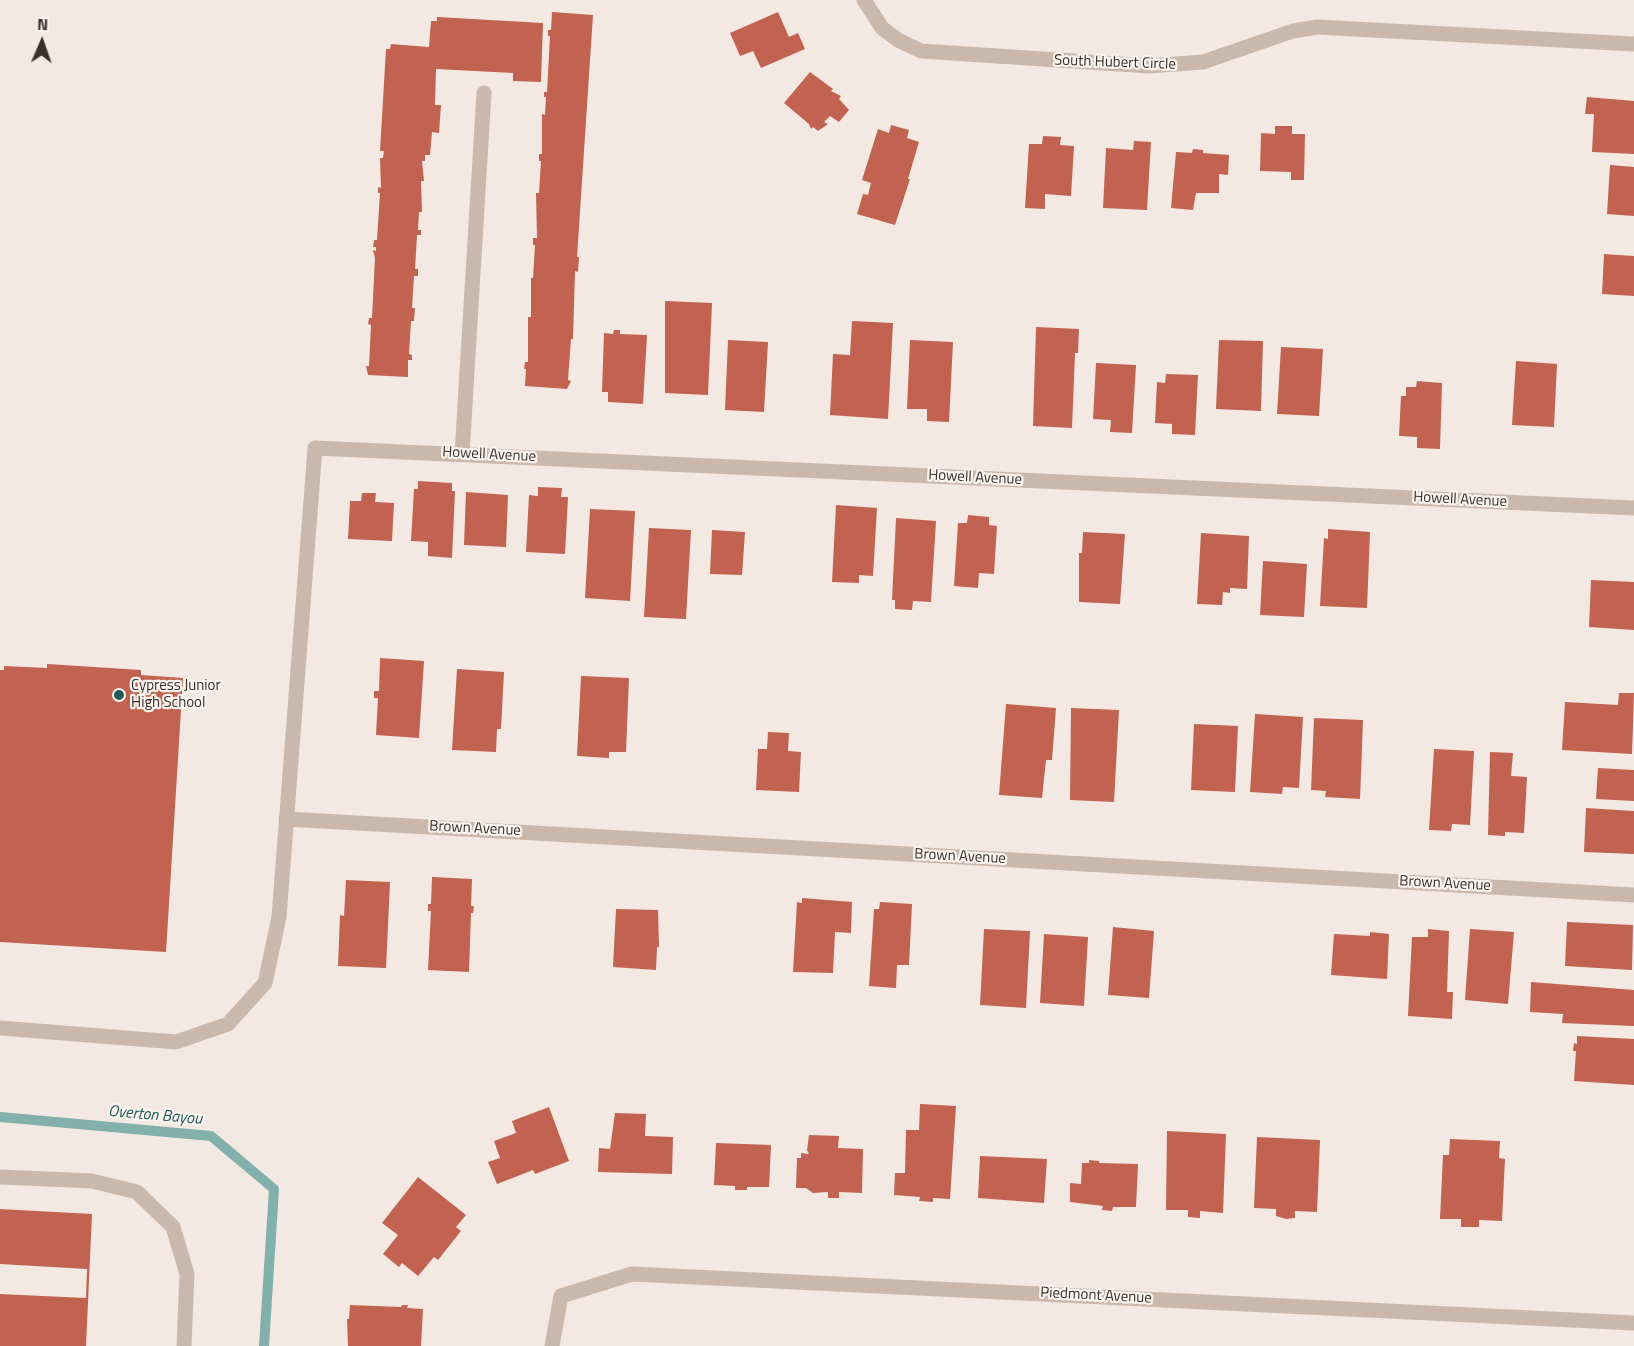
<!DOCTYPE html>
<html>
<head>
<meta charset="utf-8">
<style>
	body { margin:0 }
	#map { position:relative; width:1634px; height:1346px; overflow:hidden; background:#f3e9e2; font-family:"Titillium Web",sans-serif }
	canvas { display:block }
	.north { position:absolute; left:12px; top:12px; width:60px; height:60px; -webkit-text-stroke:4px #faf4ee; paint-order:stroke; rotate:2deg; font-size:16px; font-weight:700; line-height:24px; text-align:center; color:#3a2f2c }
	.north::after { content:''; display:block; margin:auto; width:21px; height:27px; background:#3a2f2c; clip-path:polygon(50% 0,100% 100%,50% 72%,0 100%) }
</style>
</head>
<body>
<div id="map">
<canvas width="1634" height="1346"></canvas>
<div class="north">N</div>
</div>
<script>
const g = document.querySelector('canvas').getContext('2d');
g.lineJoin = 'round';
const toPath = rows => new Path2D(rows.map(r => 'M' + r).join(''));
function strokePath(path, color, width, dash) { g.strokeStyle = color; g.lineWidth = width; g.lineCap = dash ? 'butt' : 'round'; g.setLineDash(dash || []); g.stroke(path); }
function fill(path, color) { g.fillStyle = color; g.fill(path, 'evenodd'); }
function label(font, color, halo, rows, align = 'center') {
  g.font = font + ' "Titillium Web",sans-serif'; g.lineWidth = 4.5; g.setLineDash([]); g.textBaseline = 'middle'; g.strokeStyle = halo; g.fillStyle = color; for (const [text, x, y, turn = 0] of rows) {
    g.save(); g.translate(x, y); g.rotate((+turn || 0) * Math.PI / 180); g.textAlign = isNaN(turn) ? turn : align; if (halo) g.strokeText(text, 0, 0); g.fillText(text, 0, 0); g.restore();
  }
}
strokePath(toPath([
	[0,1117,211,1136,274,1189,264,1346]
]), '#81b0ad', 10);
fill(toPath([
	[552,12,593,15,577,257,579,257,578,272,575,271,573,339,571,339,568,380,571,381,567,389,525,386,526,369,524,369,525,362,528,362,528,317,531,317,531,278,533,278,535,245,533,245,533,238,537,238,536,193,539,193,541,161,539,161,539,154,542,154,542,114,545,115,546,97,544,97,544,92,547,92,550,36,548,36,548,30,551,30],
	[778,12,789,37,798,33,805,49,761,68,753,51,740,56,730,33],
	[437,17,543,23,541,82,513,81,513,73,436,69,435,105,441,105,439,133,432,132,430,155,425,155,425,161,422,161,424,181,421,181,422,212,419,212,418,230,421,230,421,235,417,235,415,269,418,269,418,276,414,276,412,308,415,308,414,321,411,321,409,354,412,355,412,360,408,360,408,377,368,375,366,366,369,366,371,325,368,324,369,318,372,318,375,258,373,250,376,251,376,247,373,247,374,240,377,240,380,193,378,193,378,187,381,188,380,158,383,158,384,151,380,151,386,49,390,49,391,44,429,47,431,21,437,21],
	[810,72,833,89,831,91,841,96,839,99,849,110,839,122,830,116,824,122,828,124,818,131,813,127,811,129,809,124,784,103],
	[1587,97,1634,101,1634,154,1592,152,1594,114,1585,114],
	[891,125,909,130,907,138,919,142,908,179,910,179,895,225,857,214,863,194,868,195,871,183,862,180,878,129,889,133],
	[1275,126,1292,126,1292,134,1305,134,1304,180,1291,180,1291,172,1260,171,1261,133,1275,134],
	[1043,136,1061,137,1060,145,1074,146,1071,196,1045,194,1045,209,1025,208,1029,144,1042,144],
	[1134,141,1151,142,1147,210,1103,208,1106,148,1133,150],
	[1193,149,1203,150,1203,153,1229,155,1228,175,1219,174,1219,193,1196,193,1193,210,1171,208,1176,152,1192,153],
	[1610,165,1634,167,1634,216,1607,214],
	[1604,254,1634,256,1634,296,1602,294],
	[665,301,712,303,708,395,665,393],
	[852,321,893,323,888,419,830,415,833,354,850,355],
	[1036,327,1079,329,1078,353,1075,353,1072,428,1033,426],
	[614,330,620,330,620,334,647,335,643,404,608,402,608,392,602,392,604,333,613,334],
	[728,340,768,342,764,412,725,410],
	[910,340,953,342,949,422,927,421,927,409,907,409],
	[1219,340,1263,341,1261,411,1216,409],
	[1281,347,1323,349,1319,416,1277,414],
	[1516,361,1557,364,1554,427,1512,425],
	[1096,363,1136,365,1132,433,1110,432,1111,420,1093,419],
	[1166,374,1198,375,1195,435,1172,434,1172,424,1155,423,1157,382,1165,383],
	[1417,381,1442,383,1440,449,1417,448,1417,437,1399,436,1401,396,1406,396,1406,387,1416,387],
	[418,481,452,483,452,491,455,491,452,558,428,556,428,542,411,541,414,489,418,489],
	[538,487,562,488,561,497,568,497,565,554,526,552,529,495,538,496],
	[466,492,508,495,506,547,464,545],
	[362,493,376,493,375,502,394,503,392,541,348,539,350,501,361,501],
	[836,505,877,508,873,576,859,575,859,583,832,582],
	[590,509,635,511,630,601,585,598],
	[968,515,989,517,989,525,997,526,994,574,979,573,978,588,954,586,958,523,967,523],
	[896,518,936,521,931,602,913,601,912,610,895,609,895,600,892,600],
	[649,528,691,530,686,619,644,617],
	[1328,529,1370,532,1367,608,1320,606,1324,538,1328,539],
	[712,530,745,532,742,575,710,574],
	[1083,532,1125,534,1120,604,1079,602,1079,553,1082,553],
	[1201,533,1249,536,1247,589,1230,588,1230,593,1223,592,1222,605,1197,604],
	[1263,561,1307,564,1304,617,1260,615],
	[1591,580,1634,582,1634,630,1589,627],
	[380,658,424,661,419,738,376,735,378,698,374,698,374,691,379,691],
	[47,664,141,670,141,675,183,678,166,952,0,942,0,670,4,670,4,666,47,668],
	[457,669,504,672,501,729,497,729,496,752,452,750],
	[581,676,629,678,626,752,609,752,609,758,577,756],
	[1619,693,1634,693,1632,754,1562,750,1565,702,1618,705],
	[1006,704,1056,708,1052,760,1046,760,1042,798,999,795],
	[1071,708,1119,710,1114,802,1070,800],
	[1255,714,1303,717,1299,788,1283,787,1282,794,1250,792],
	[1314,718,1363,720,1360,799,1325,797,1326,791,1311,790],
	[1194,724,1238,726,1235,792,1191,790],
	[768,732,789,733,788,751,801,752,799,792,756,790,758,749,767,749],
	[1434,749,1474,751,1470,825,1452,824,1451,831,1429,830],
	[1490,752,1513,753,1511,776,1527,777,1524,833,1505,832,1505,836,1488,835],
	[1598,768,1634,770,1634,801,1596,799],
	[1586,808,1634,811,1634,854,1584,852],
	[432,877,472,879,471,906,474,906,473,913,471,913,469,972,428,970,431,911,428,911,428,904,431,904],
	[346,880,390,882,386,968,338,966,340,915,344,916],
	[802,898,852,902,851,933,835,932,833,973,793,972,797,902,802,903],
	[880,902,912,904,909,965,897,965,896,988,869,986,874,909,879,909],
	[616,909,658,910,659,947,657,947,656,970,613,967],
	[1567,922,1633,925,1632,970,1565,966],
	[1113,927,1154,931,1149,998,1108,995],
	[984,929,1030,931,1026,1008,980,1005],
	[1428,929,1449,931,1447,992,1453,992,1452,1019,1408,1016,1412,937,1428,937],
	[1470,929,1514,932,1508,1004,1465,1000],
	[1370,932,1389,934,1387,979,1331,975,1334,934,1370,936],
	[1044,934,1088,937,1084,1006,1040,1003],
	[1531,982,1634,990,1634,1026,1562,1023,1563,1014,1530,1012],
	[1577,1036,1634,1039,1634,1085,1574,1081,1576,1051,1573,1051,1574,1043,1577,1044],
	[920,1104,956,1106,950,1199,933,1198,933,1202,919,1201,920,1197,894,1195,895,1173,905,1173,906,1130,919,1130],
	[549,1107,569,1161,535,1174,533,1170,497,1184,488,1162,500,1158,494,1141,516,1133,512,1121],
	[615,1113,646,1114,645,1136,673,1137,672,1174,598,1172,599,1148,610,1149],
	[1167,1131,1226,1134,1223,1213,1200,1211,1200,1218,1188,1217,1188,1210,1166,1210],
	[809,1135,839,1136,838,1148,863,1149,862,1193,839,1192,839,1198,828,1198,828,1192,813,1193,806,1188,796,1188,797,1158,801,1158,801,1153,809,1154,807,1150],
	[1257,1137,1320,1140,1317,1212,1295,1211,1295,1218,1286,1219,1276,1216,1276,1209,1254,1208],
	[1450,1139,1500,1141,1499,1158,1505,1159,1502,1221,1479,1220,1479,1227,1461,1227,1461,1219,1440,1219,1443,1155,1449,1155],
	[716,1143,771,1145,769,1187,747,1187,747,1190,735,1190,735,1186,714,1185],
	[980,1156,1047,1159,1044,1203,978,1198],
	[1089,1160,1099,1161,1099,1163,1138,1164,1136,1207,1113,1207,1112,1211,1102,1210,1103,1206,1070,1202,1070,1183,1081,1184,1082,1163,1089,1163],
	[418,1177,466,1215,456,1227,461,1231,438,1260,434,1257,418,1276,402,1263,399,1267,383,1254,398,1235,382,1223],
	[0,1209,92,1214,86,1346,0,1346,0,1294,86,1298,87,1269,0,1264],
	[350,1305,401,1307,402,1305,408,1305,407,1308,423,1309,421,1346,348,1346,347,1319,349,1319]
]), '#c26250');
strokePath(toPath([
	[462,454,484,93]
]), '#cbb8ad', 15);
strokePath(toPath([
	[864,0,882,28,898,40,921,51,1149,66,1203,62,1293,31,1317,27,1634,44],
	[286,819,1634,895],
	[0,1028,176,1042,228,1024,265,983,279,917,315,448,1634,508],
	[0,1177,92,1181,137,1192,173,1227,187,1274,184,1346],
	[552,1346,561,1296,632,1274,1634,1323]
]), '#cbb8ad', 15);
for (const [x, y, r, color] of [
	[119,695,6,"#225b5a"]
]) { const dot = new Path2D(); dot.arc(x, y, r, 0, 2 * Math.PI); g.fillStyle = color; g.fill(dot); strokePath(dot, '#faf4ee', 2); }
label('15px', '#3a2f2c', '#faf4ee', [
	["South Hubert Circle",1115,63,2],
	["Howell Avenue",489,455,3],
	["Howell Avenue",975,478,3],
	["Howell Avenue",1460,500,3],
	["Brown Avenue",475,829,3],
	["Brown Avenue",960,857,3],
	["Brown Avenue",1445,884,3],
	["Piedmont Avenue",1096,1296,3]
]);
label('15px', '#3a2f2c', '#faf4ee', [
	["Cypress Junior",131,686],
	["High School",131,703]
], 'left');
label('italic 16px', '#225b5a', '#faf4ee', [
	["Overton Bayou",155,1116,5]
]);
</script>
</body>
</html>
